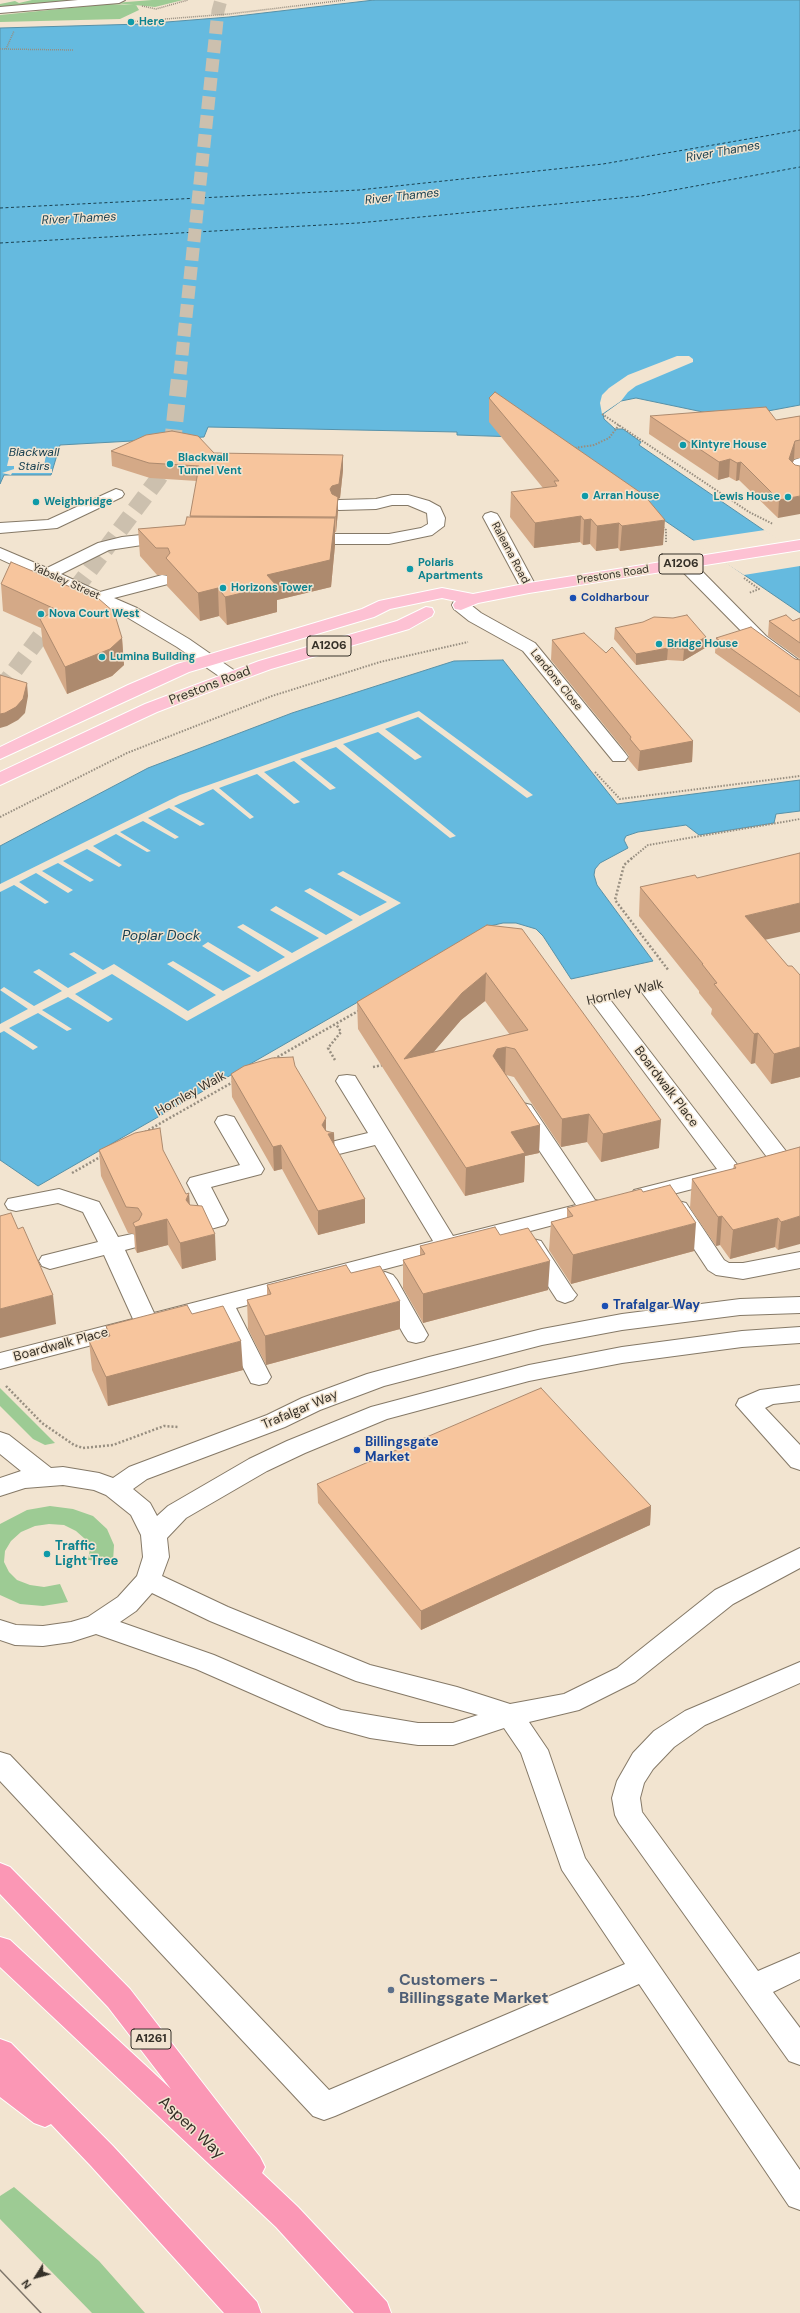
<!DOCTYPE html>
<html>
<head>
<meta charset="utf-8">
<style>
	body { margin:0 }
	#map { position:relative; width:800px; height:2313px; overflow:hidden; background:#f2e4d0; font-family:"DM Sans",sans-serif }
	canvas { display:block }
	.north { position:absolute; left:16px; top:2257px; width:40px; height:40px; -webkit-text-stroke:3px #f2e4d0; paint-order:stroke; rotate:233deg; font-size:11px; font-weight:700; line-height:16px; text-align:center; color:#353028 }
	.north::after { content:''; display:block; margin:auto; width:14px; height:18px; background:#353028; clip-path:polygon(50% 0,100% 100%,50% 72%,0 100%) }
</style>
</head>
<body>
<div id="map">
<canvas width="800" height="2313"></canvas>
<div class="north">N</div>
</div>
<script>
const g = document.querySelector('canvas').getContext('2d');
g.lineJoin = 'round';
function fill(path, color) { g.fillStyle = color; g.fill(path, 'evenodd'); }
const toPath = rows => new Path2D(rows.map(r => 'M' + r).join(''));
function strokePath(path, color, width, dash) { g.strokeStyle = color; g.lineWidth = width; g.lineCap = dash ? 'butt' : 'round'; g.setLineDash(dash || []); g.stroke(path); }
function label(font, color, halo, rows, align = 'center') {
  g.font = font + ' "DM Sans",sans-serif'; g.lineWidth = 3; g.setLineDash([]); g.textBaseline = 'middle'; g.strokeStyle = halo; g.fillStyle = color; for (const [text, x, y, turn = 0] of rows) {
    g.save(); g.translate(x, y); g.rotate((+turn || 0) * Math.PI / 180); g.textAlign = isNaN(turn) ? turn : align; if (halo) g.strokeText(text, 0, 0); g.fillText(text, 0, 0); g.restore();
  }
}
fill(toPath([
	[32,0,80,0,0,7,0,4,15,1,19,3],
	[152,0,183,0,155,7,114,3],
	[108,4,136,5,139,10,120,19,0,22,0,15],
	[0,1388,55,1443,45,1445,33,1439,0,1406],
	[50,1506,73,1509,93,1516,107,1529,114,1545,113,1562,88,1560,90,1549,85,1539,76,1531,64,1525,49,1524,35,1526,21,1532,11,1541,5,1551,4,1562,9,1572,17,1580,30,1585,44,1587,60,1584,68,1602,43,1606,20,1604,0,1595,0,1524,27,1510],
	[14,2187,99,2261,145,2313,92,2313,0,2219,0,2196]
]), '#9dcb94');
const water = toPath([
	[374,0,800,0,800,405,741,416,722,416,636,398,621,401,603,414,604,419,615,429,623,429,641,442,639,445,800,555,800,613,579,462,518,437,457,435,457,432,208,427,204,437,60,445,51,475,4,475,0,484,0,28,142,24,229,17,374,0],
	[503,660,617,804,800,780,800,811,776,814,774,823,699,835,686,825,638,832,626,836,624,840,628,848,600,863,595,869,594,875,597,885,653,961,571,979,543,936,536,929,516,923,503,923,490,926,38,1186,0,1160,0,846,148,768,292,713,454,661,503,660]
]);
fill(water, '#65badf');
strokePath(water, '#5791a8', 1);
fill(toPath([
	[677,356,689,356,693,359,693,362,636,386,628,392,621,401,602,414,600,403,602,395,609,388,628,375],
	[11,449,47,449,44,466,20,466,18,469,52,469,52,473,12,473,11,475,2,473,14,469,14,466,7,466],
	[765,530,800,553,800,566,744,575,691,541],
	[419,711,533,795,527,798,418,717,385,729,422,757,415,760,378,732,343,744,456,836,450,838,336,747,300,759,336,788,330,790,294,761,264,772,300,802,294,804,257,774,219,788,254,817,250,819,213,789,174,806,205,824,200,826,169,808,148,818,179,837,175,839,143,821,120,832,151,851,147,852,116,834,93,846,122,865,119,867,87,849,63,861,94,880,90,882,58,863,42,871,73,890,68,893,36,873,19,882,49,902,45,904,14,885,0,892,0,884,180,795],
	[343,871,401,903,187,1021,112,974,75,994,113,1019,108,1022,68,997,42,1010,72,1029,67,1031,38,1013,9,1028,38,1047,33,1050,4,1031,0,1033,0,1024,28,1009,0,990,4,987,34,1006,62,991,33,972,39,969,68,988,97,973,69,954,74,952,103,970,114,964,188,1011,216,995,167,964,173,961,223,991,251,976,202,946,208,942,258,972,285,957,237,927,243,924,292,953,319,938,270,910,276,906,326,935,353,920,304,891,310,888,360,916,387,902,337,874]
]), '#f2e4d0');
strokePath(toPath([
	[0,208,359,190,603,164,800,130],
	[0,243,358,223,641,196,800,167]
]), '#1a4151', 1, [3, 2.5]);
strokePath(toPath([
	[180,374,218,11,221,0]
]), '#ccc0ae', 13, [13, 6]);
strokePath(toPath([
	[0,690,158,479,171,457,180,373]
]), '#ccc0ae', 17, [17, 8]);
const minor = toPath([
	[78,0,125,0,119,3,0,13,0,7,78,0],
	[800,458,800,484,794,482,788,476,792,463,794,460,800,458],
	[116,489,122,491,124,494,122,497,57,528,0,533,0,523,48,520,116,489],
	[392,495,408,495,429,501,440,507,445,518,444,526,432,535,389,544,306,544,300,542,298,539,300,536,306,534,389,534,421,528,428,524,427,513,408,505,392,505,376,509,339,510,333,508,331,505,333,502,339,500,376,499,392,495],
	[491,512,497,514,499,517,537,588,535,592,523,592,521,588,483,517,485,514,491,512],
	[169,532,175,534,177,537,175,540,109,550,61,574,100,592,162,575,168,576,170,580,168,584,114,598,137,608,189,639,238,673,241,677,238,681,226,681,177,647,125,616,0,559,0,548,47,568,98,543,122,537,169,532],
	[684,558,690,559,766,636,800,661,800,674,794,673,754,644,678,567,676,563,678,559,684,558],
	[460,600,466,601,481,613,535,643,625,753,628,757,625,761,613,761,523,651,469,621,454,609,452,605,454,601,460,600],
	[650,984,657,986,789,1155,792,1160,789,1165,781,1167,773,1165,640,990,643,986,650,984],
	[601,995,608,997,739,1167,742,1172,739,1177,642,1202,634,1200,631,1195,634,1190,717,1169,591,1001,594,997,601,995],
	[347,1075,355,1076,358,1081,453,1236,576,1205,512,1110,515,1105,523,1103,531,1105,595,1200,603,1202,606,1207,603,1212,236,1308,271,1377,267,1383,259,1385,251,1383,215,1313,0,1369,0,1353,133,1319,104,1255,50,1269,42,1266,39,1261,42,1256,98,1242,83,1212,58,1203,16,1211,8,1209,5,1204,8,1199,59,1189,99,1202,118,1237,132,1234,140,1236,143,1241,140,1246,125,1250,154,1313,433,1241,375,1145,335,1155,327,1153,324,1148,327,1143,368,1133,336,1081,339,1076,347,1075],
	[226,1115,234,1117,264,1169,261,1174,211,1187,228,1220,225,1225,200,1232,192,1230,189,1225,192,1220,204,1216,187,1183,190,1178,240,1165,215,1122,218,1117,226,1115],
	[678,1201,686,1203,724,1260,729,1263,743,1263,800,1252,800,1268,743,1279,716,1275,708,1270,667,1208,670,1203,678,1201],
	[533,1239,541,1241,573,1290,577,1295,573,1300,565,1303,557,1300,522,1246,525,1241,533,1239],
	[385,1272,393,1275,397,1280,428,1335,424,1341,416,1343,408,1341,404,1335,373,1280,377,1275,385,1272],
	[800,1297,800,1313,740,1315,622,1330,542,1345,384,1386,320,1410,285,1427,147,1479,133,1489,150,1503,157,1516,168,1506,249,1459,287,1441,371,1407,529,1365,622,1347,742,1331,800,1327,800,1343,742,1347,622,1363,529,1381,387,1419,305,1453,267,1471,186,1518,167,1538,169,1557,162,1576,228,1607,370,1665,457,1687,510,1704,564,1694,617,1668,715,1590,800,1548,800,1568,733,1604,635,1682,579,1710,529,1722,548,1750,585,1858,800,2170,800,2210,789,2206,639,1984,335,2116,324,2120,313,2116,0,1781,0,1752,10,1755,329,2090,625,1964,562,1870,521,1753,504,1728,453,1745,418,1745,370,1738,326,1726,196,1669,96,1634,71,1642,43,1646,15,1645,0,1640,0,1620,16,1625,43,1626,71,1622,88,1617,118,1597,137,1576,143,1557,141,1535,131,1515,106,1495,94,1490,63,1485,25,1488,0,1496,0,1478,21,1471,0,1454,0,1432,9,1435,51,1468,63,1467,99,1473,113,1478,129,1467,267,1415,302,1398,367,1374,429,1357,542,1329,622,1314,740,1299,800,1297],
	[152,1593,210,1621,356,1681,478,1715,453,1723,418,1723,341,1710,214,1655,120,1622,136,1611,152,1593],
	[800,1385,800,1401,773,1404,765,1408,800,1445,800,1470,791,1467,736,1405,739,1399,760,1390,800,1385],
	[800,1662,800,1683,705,1725,674,1747,653,1769,644,1783,640,1798,642,1812,758,1971,800,1953,800,1979,773,1992,800,2028,800,2065,789,2061,619,1823,615,1815,612,1798,617,1781,633,1753,654,1731,685,1711,800,1662]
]);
const major = toPath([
	[800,540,800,550,529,593,478,603,461,610,455,609,453,605,456,601,442,598,390,609,374,617,189,672,0,759,0,747,128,685,177,664,362,609,379,601,442,588,473,594,529,583,800,540],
	[426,607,432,608,434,612,432,616,409,629,271,669,214,690,157,712,0,785,0,772,145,704,259,661,397,621,426,607]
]);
const highway = toPath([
	[0,1863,10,1867,130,1989,260,2157,265,2167,262,2173,298,2207,387,2302,391,2313,354,2313,276,2227,0,1967,0,1937,10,1940,171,2089,108,2007,0,1894,0,1863],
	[0,2039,11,2043,113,2146,257,2302,261,2313,224,2313,91,2166,51,2124,45,2127,34,2123,0,2097,0,2039]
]);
strokePath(minor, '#857967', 2);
strokePath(major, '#fff', 2);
strokePath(highway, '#fff', 2);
strokePath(toPath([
	[142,6,156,9,188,0],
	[127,22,229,14,345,0],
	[0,49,73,50],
	[6,49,14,31]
]), '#978e80', 1.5, [1, 1]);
strokePath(toPath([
	[602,414,749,512,773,524],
	[575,448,594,445,609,438,619,425],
	[663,527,666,530,666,542],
	[744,578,759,589,749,593],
	[595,772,620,799,800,776],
	[0,817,127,753,272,696,380,662,468,642],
	[631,859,648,845,800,819]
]), '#978e80', 2, [1.5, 1.5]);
strokePath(toPath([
	[632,858,624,865,615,900,669,971],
	[274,1059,360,1010],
	[335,1060,328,1048,341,1032,336,1024],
	[373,1067,383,1065],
	[145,1132,233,1082],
	[72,1173,102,1156],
	[6,1386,42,1423,74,1445,83,1448,113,1445,164,1426,178,1427]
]), '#978e80', 2.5, [2, 2]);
fill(minor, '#fff');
fill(major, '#fdc1d3');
fill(highway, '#fb97b5');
strokePath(toPath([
	[0,2270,41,2313]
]), '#7f766a', 1.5);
fill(toPath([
	[489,398,663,545,620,551,618,548,596,551,590,544,583,545,580,542,534,548,510,517,511,492,543,488,489,422],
	[650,416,776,420,800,416,800,458,794,459,778,518,739,480,736,481,729,477,718,480,649,434],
	[111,451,214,453,343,470,340,498,338,499,338,511,336,532,335,532,335,545,331,587,277,600,277,612,227,625,219,616,200,621,167,586,167,575,157,575,140,556,138,529,185,525,190,517,197,481,150,478,112,466],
	[1,584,122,638,124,665,112,676,67,694,43,646,41,628,3,611],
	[800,618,800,659,768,636,769,621,793,621],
	[615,628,706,637,705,648,683,661,667,660,636,665,614,639],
	[716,638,800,660,800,713,715,653],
	[552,640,693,741,692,762,638,771,628,759,629,756,626,752,551,660],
	[697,878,765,940,788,966,800,975,800,1077,771,1084,755,1063,751,1064,711,1014,712,1009,699,993,699,991,639,916,640,887],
	[487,925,659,1148,601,1162,587,1142,561,1147,514,1077,506,1075,540,1125,539,1153,525,1156,524,1182,465,1196,358,1029,357,1002],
	[485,1001,510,1035,433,1052,461,1020],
	[231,1074,326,1131,365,1199,365,1223,318,1235,282,1169,274,1171,232,1097],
	[800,1147,778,1250,775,1247,730,1259,720,1245,716,1246,690,1208,692,1179,733,1169,734,1165],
	[99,1150,163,1150,216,1260,182,1269,168,1245,137,1253,135,1249,134,1234,128,1233,101,1176],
	[567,1208,694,1251,571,1284,549,1250,551,1222,567,1218],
	[500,1235,548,1290,423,1323,403,1288,403,1260,420,1256,420,1246],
	[351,1273,400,1329,266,1365,248,1329,247,1300,267,1295,267,1285],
	[192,1314,243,1370,108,1406,92,1370,89,1341,107,1337,106,1326],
	[317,1484,651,1506,650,1525,421,1630,318,1503]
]), '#d4a987');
fill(toPath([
	[795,441,794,459,787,477,789,459],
	[343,455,343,470,340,498,338,499,338,511,336,532,336,517,330,489],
	[730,459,729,477,718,480,719,462],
	[741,462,739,480,736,481,737,463],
	[800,496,800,514,778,518,779,500],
	[581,516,580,542,534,548,535,523],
	[335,518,335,545,331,587,277,600,277,612,227,625,225,597,267,575],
	[591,519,590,544,583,545,584,520],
	[665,520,663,545,620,551,622,526],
	[619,523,618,548,596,551,597,526],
	[218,588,219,616,200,621,198,593],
	[706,637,705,648,683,661,684,649],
	[122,638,124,665,112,676,67,694,65,667],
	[668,648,667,660,636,665,636,654],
	[27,683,28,696,25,713,18,720,7,726,0,728,0,714],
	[693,741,692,762,638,771,640,751],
	[800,903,800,932,742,945,745,916],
	[486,973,485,1001,461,1020,409,1081,404,1059,462,993],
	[758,1033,755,1063,751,1064,754,1034],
	[506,1047,505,1075,493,1056,497,1049],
	[800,1047,800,1077,771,1084,774,1054],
	[589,1114,587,1142,561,1147,562,1119],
	[326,1118,326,1142,322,1125],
	[661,1120,659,1148,601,1162,603,1134],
	[540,1125,539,1153,525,1156,524,1182,465,1196,466,1168,511,1132],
	[334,1133,335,1156,328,1134],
	[281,1145,282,1169,274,1171,273,1147],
	[189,1193,191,1219,186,1200],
	[365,1199,365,1223,318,1235,318,1211],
	[722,1216,720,1245,716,1246,718,1217],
	[800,1216,800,1244,778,1250,781,1222],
	[778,1218,775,1247,730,1259,733,1230],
	[167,1219,168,1245,137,1253,135,1227],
	[696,1223,694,1251,571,1284,573,1255],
	[215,1234,216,1260,182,1269,180,1243],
	[550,1261,548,1290,423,1323,423,1294],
	[53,1295,56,1324,0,1338,0,1309],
	[400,1301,400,1329,266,1365,265,1336],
	[241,1341,243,1370,108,1406,106,1377],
	[651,1506,650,1525,421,1630,421,1611]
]), '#ad8a6e');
const building = toPath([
	[495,392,644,495,665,520,622,526,619,523,597,526,591,519,584,520,581,516,535,523,511,492,557,486,554,481,559,481,489,398,495,392],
	[766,407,776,420,800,416,800,440,795,441,789,459,795,465,800,466,800,496,779,500,741,462,737,463,730,459,719,462,650,416,766,407],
	[172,431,198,436,214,453,343,455,339,484,332,486,330,489,332,494,338,497,336,517,190,516,199,466,149,463,111,451,146,435,172,431],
	[187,517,335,518,330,560,267,575,276,585,225,597,218,588,198,593,166,558,170,553,168,548,156,548,138,529,185,525,187,517],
	[11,562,99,599,114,612,122,638,110,649,65,667,40,619,57,610,1,584,11,562],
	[687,615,706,637,684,649,668,648,636,654,615,628,643,622,654,617,673,618,687,615],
	[786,615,793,621,800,618,800,643,769,621,786,615],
	[751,627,795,659,800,660,800,697,716,638,751,627],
	[584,633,606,653,612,647,693,741,640,751,630,739,631,737,627,732,552,640,584,633],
	[0,675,27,683,23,699,16,707,5,713,0,714,0,675],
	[800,853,800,903,745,916,788,966,792,966,800,975,800,1047,774,1054,758,1033,754,1034,714,984,717,983,702,964,703,964,640,887,695,875,697,878,800,853],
	[487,925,522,929,661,1120,603,1134,589,1114,562,1119,515,1049,506,1047,497,1049,493,1056,540,1125,511,1132,525,1153,466,1168,357,1002,487,925],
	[486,973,528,1030,404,1059,462,993,486,973],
	[293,1057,295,1066,326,1118,322,1125,326,1131,334,1133,328,1134,365,1199,318,1211,281,1145,273,1147,231,1074,244,1066,272,1058,293,1057],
	[160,1128,163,1150,186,1194,189,1193,186,1200,190,1205,202,1206,215,1234,180,1243,167,1219,135,1227,133,1223,139,1220,142,1214,138,1208,126,1207,99,1150,135,1133,160,1128],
	[800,1147,800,1216,781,1222,778,1218,733,1230,722,1216,718,1217,692,1179,736,1168,734,1165,800,1147],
	[670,1185,696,1223,573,1255,551,1222,573,1216,567,1208,641,1189,643,1192,670,1185],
	[11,1213,18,1229,23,1227,53,1295,0,1309,0,1216,11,1213],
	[495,1227,500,1235,528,1228,550,1261,423,1294,403,1260,425,1254,420,1246,495,1227],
	[346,1265,351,1273,380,1266,400,1301,265,1336,247,1300,271,1294,267,1285,346,1265],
	[187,1305,192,1314,223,1306,241,1341,106,1377,89,1341,110,1336,106,1326,187,1305],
	[541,1388,651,1506,421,1611,317,1484,541,1388]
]);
fill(building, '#f7c59d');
strokePath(building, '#ad8a6e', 1);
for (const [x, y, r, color] of [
	[131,22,4,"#0f9aa8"],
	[683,445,4,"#0f9aa8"],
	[170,464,4,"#0f9aa8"],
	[585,496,4,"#0f9aa8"],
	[788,497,4,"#0f9aa8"],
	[36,502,4,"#0f9aa8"],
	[410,569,4,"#0f9aa8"],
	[223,588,4,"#0f9aa8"],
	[573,598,4,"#1a4fb4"],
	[41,614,4,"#0f9aa8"],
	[659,644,4,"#0f9aa8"],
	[102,657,4,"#0f9aa8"],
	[605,1306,4,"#1a4fb4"],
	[357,1450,4,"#1a4fb4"],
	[47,1554,4,"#0f9aa8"],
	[391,1990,4,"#5c6f8a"]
]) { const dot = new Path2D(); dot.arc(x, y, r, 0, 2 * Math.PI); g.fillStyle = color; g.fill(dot); strokePath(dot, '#f2e4d0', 1.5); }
label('bold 11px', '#0d838f', '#f2e4d0', [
	["Here",139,22],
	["Kintyre House",691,445],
	["Blackwall",178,458],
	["Tunnel Vent",178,471],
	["Arran House",593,496],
	["Lewis House",780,497,"right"],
	["Weighbridge",44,502],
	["Polaris",418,563],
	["Apartments",418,576],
	["Horizons Tower",231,588],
	["Nova Court West",49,614],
	["Bridge House",667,644],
	["Lumina Building",110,657]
], 'left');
label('11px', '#353028', '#f2e4d0', [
	["Raleana Road",510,553,62],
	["Prestons Road",613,575,-9],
	["Yabsley Street",66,582,24],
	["Landons Close",556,680,51]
]);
label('bold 11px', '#164399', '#f2e4d0', [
	["Coldharbour",581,598]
], 'left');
label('italic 12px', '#1a4151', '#f2e4d0', [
	["River Thames",723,152,-10],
	["River Thames",402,197,-6],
	["River Thames",79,219,-3],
	["Blackwall",34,453],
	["Stairs",34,467]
]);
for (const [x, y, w] of [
	[681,564,44],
	[329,646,44],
	[151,2039,40]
]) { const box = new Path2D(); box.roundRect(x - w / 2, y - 10, w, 20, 3); g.fillStyle = '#f2e4d0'; g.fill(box); strokePath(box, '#353028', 1); }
label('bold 12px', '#353028', null, [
	["A1206",681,564],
	["A1206",329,646],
	["A1261",151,2039]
]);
label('13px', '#353028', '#f2e4d0', [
	["Prestons Road",210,686,-21],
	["Hornley Walk",625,993,-13],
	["Boardwalk Place",666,1087,53],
	["Hornley Walk",191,1094,-29],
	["Boardwalk Place",61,1345,-15],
	["Trafalgar Way",300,1410,-23]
]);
label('bold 13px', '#164399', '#f2e4d0', [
	["Trafalgar Way",613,1306],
	["Billingsgate",365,1443],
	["Market",365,1458]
], 'left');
label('bold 13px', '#0d838f', '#f2e4d0', [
	["Traffic",55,1547],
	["Light Tree",55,1562]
], 'left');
label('italic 14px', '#1a4151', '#f2e4d0', [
	["Poplar Dock",161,936]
]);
label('bold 16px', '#4e5e75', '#f2e4d0', [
	["Customers -",399,1981],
	["Billingsgate Market",399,1999]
], 'left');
label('16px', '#353028', '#f2e4d0', [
	["Aspen Way",191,2128,43]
]);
</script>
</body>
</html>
